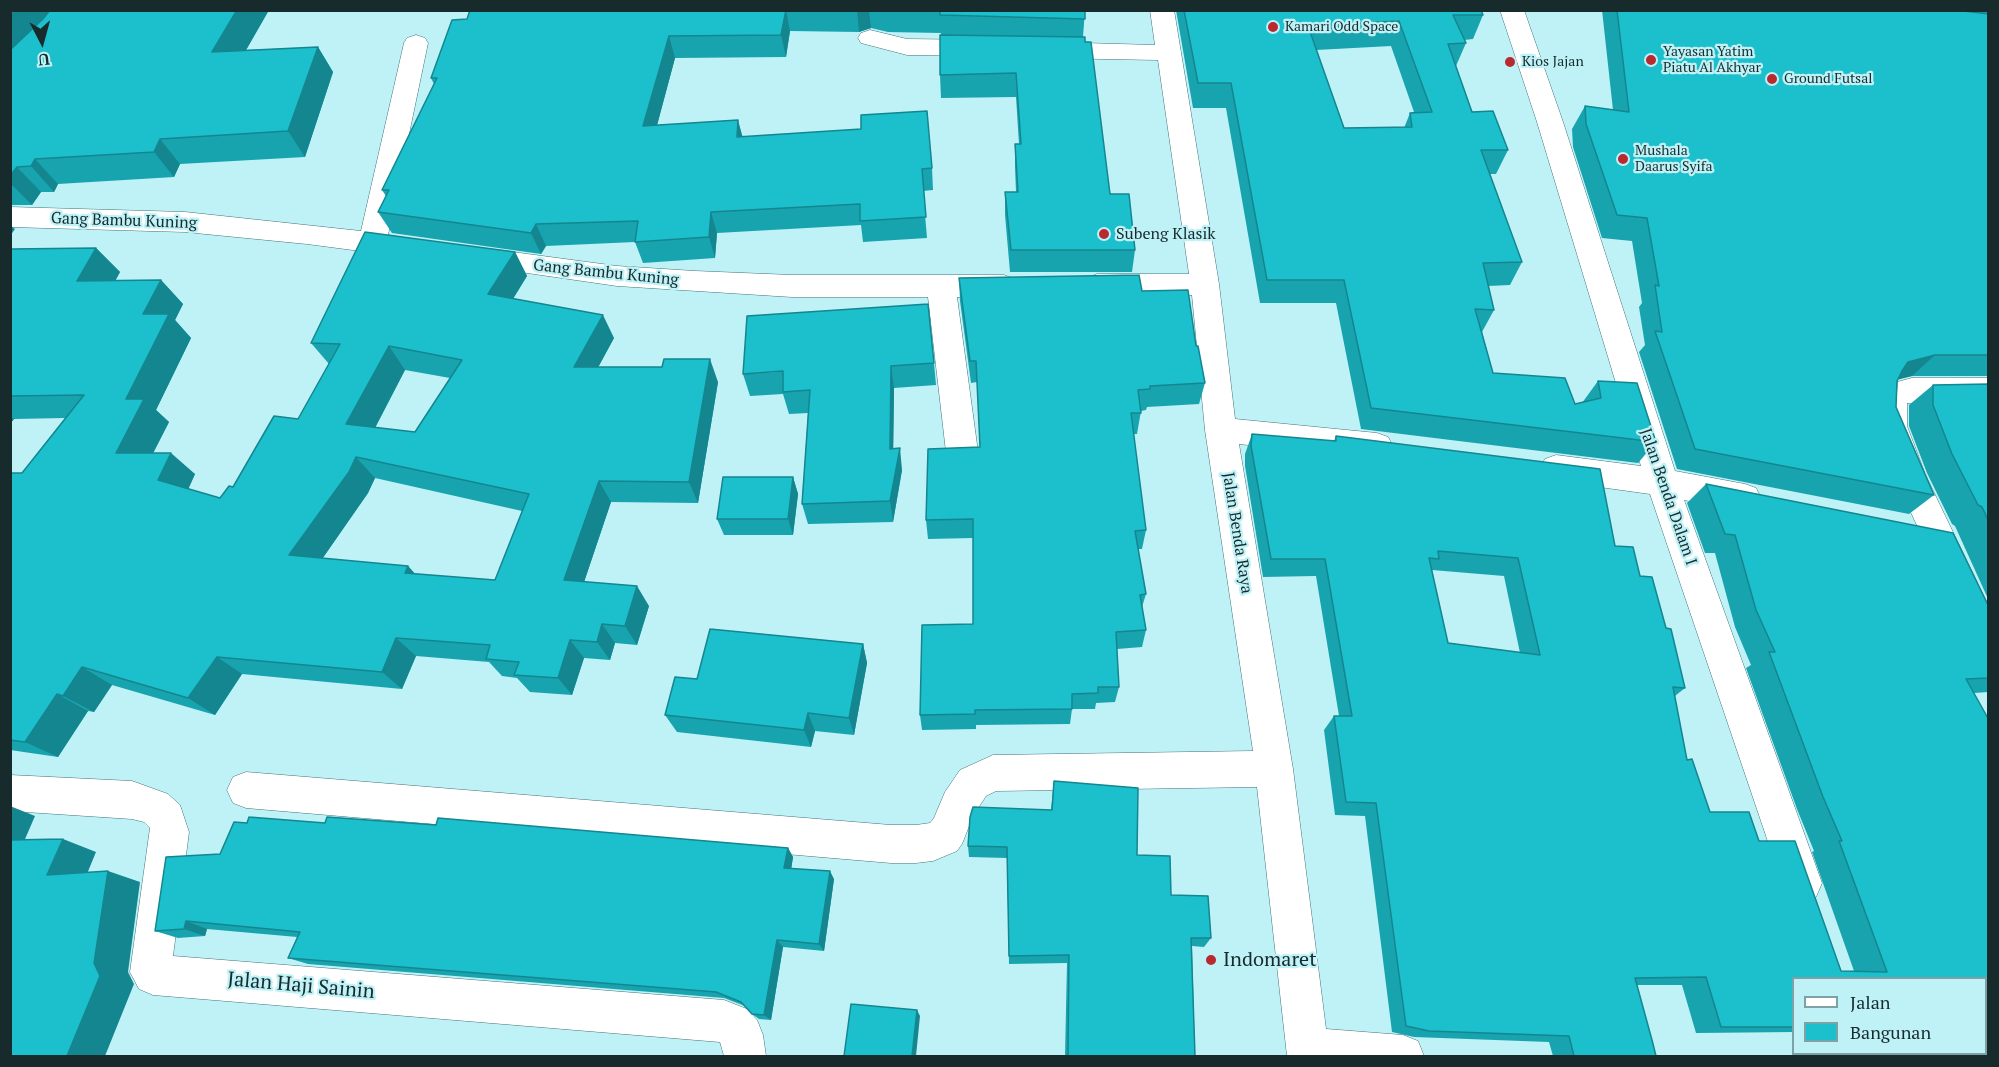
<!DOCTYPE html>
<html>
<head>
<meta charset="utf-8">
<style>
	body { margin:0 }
	#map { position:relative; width:1999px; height:1067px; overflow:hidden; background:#bff2f7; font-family:"PT Serif",serif }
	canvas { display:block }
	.frame { position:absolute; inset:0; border:12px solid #172b2d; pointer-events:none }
	.legend { position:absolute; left:1792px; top:977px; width:195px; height:78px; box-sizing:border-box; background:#bff2f7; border:2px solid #7ca2a6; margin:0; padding:8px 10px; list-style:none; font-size:18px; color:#172b2d }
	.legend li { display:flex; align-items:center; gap:12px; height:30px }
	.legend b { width:30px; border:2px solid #7ca2a6 }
	.north { position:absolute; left:12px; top:12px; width:60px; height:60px; -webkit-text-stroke:4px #bff2f7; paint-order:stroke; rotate:174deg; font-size:16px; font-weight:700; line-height:24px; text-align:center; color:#172b2d }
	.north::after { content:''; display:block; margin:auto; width:21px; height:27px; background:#172b2d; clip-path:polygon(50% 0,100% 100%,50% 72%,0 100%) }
</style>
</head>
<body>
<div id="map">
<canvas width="1999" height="1067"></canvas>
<div class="frame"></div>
<ul class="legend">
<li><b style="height:8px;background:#fff"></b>Jalan</li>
<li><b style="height:16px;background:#1cbfcc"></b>Bangunan</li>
</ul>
<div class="north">U</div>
</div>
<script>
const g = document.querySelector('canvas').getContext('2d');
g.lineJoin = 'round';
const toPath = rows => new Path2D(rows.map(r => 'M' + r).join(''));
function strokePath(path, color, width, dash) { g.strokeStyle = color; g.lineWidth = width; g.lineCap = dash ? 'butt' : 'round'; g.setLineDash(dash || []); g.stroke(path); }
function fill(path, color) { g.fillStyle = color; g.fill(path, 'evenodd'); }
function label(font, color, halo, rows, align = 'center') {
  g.font = font + ' "PT Serif",serif'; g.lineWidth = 4.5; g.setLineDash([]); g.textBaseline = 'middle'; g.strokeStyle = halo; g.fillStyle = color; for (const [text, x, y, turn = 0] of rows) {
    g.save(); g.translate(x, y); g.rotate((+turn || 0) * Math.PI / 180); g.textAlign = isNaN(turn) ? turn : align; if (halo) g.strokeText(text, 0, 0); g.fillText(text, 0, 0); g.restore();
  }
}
const minor = toPath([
	[1150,10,1174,10,1219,284,1235,419,1377,433,1388,437,1393,446,1388,455,1377,459,1239,444,1293,769,1326,1029,1403,1035,1418,1041,1424,1056,1287,1056,1257,787,996,791,986,796,973,816,962,844,957,851,933,861,916,863,891,863,246,808,233,803,227,790,233,777,246,772,891,825,916,825,930,823,934,818,945,792,960,770,993,755,1253,751,1205,430,1192,295,1097,296,1087,292,1083,285,1087,278,1097,274,1189,274,1158,60,1048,58,1039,55,1036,50,1039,45,1048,42,1155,45,1150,10],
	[1500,10,1524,10,1563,122,1675,471,1745,484,1756,488,1761,498,1756,508,1745,512,1684,500,1822,883,1816,897,1802,903,1788,897,1782,883,1650,494,1556,481,1545,477,1540,468,1545,459,1556,455,1641,466,1537,122,1500,10],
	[870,30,907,39,984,40,993,43,996,48,993,53,984,56,907,55,861,43,858,38,861,33,870,30],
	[416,35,425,38,428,43,388,235,416,240,420,247,416,254,406,257,307,244,185,232,10,227,10,207,185,212,361,231,404,43,407,38,416,35],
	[475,247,617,266,695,271,792,275,1004,275,1014,279,1018,286,1014,293,1004,297,957,297,978,452,973,461,962,465,951,461,946,452,928,297,792,297,617,286,465,264,461,257,465,250,475,247],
	[1912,378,1988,378,1988,402,1907,403,1907,426,1925,474,1988,605,1988,657,1976,652,1893,474,1875,426,1877,402,1886,385,1912,378],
	[10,775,132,781,168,794,180,805,189,832,173,956,724,1000,747,1009,757,1020,763,1035,766,1056,724,1056,720,1042,153,995,139,989,130,972,150,828,144,822,132,819,10,811,10,775],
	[1841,1054,1883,1054,1884,1056,1842,1056,1841,1054]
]);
strokePath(minor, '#447378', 1);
fill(minor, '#fff');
fill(toPath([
	[10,10,269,10,246,50,318,47,333,72,305,157,180,164,174,177,58,184,54,192,41,192,32,205,10,205],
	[470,10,1085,10,1083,37,1085,42,1110,194,1135,250,1132,272,1010,272,1005,215,1005,192,1016,192,1015,167,1015,144,1019,144,1016,97,941,98,940,75,941,33,888,32,871,28,859,32,790,31,786,57,675,58,657,125,742,136,932,168,933,190,923,191,927,238,863,242,861,225,717,233,715,258,643,263,635,242,546,246,541,254,392,233,378,212,386,196,382,190,434,84,431,78,467,19],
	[1176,10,1481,10,1483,15,1473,39,1464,40,1466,43,1456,66,1472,112,1508,150,1496,174,1490,174,1522,262,1510,285,1488,286,1494,310,1482,332,1493,373,1575,404,1582,403,1598,381,1656,442,1638,463,1361,429,1336,303,1260,303,1226,108,1193,108],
	[1391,46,1414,112,1410,113,1404,128,1344,128,1316,50],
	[1602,10,1989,10,1989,376,1912,376,1898,379,1896,407,1934,495,1909,514,1677,469,1639,352,1645,345,1639,307,1642,303,1632,241,1602,238,1573,147,1572,129,1585,106,1613,110],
	[96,248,120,272,115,281,161,280,183,304,175,320,191,338,156,410,169,422,153,453,195,474,188,489,220,498,233,487,298,419,329,364,311,343,515,252,527,276,513,299,614,338,598,367,718,382,698,503,611,502,584,582,649,606,637,645,615,643,610,660,584,658,572,695,530,692,517,678,502,676,489,662,416,656,402,689,242,674,215,715,112,685,94,712,88,711,58,757,10,750,10,473,22,473,65,418,14,419,10,424,10,249],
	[405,370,450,378,415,432,375,428],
	[375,478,522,511,495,580,415,574,408,566,322,559,368,493],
	[959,278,1142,291,1196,346,1205,383,1199,404,1147,407,1146,410,1141,411,1137,434,1133,434,1146,530,1142,549,1138,549,1146,594,1142,607,1146,630,1142,647,1117,649,1119,687,1115,702,1096,703,1095,709,1072,709,1070,724,976,725,976,729,922,730,920,715,973,624,973,538,928,539,926,520,980,447,977,382,971,383,960,301],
	[934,363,936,385,894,388,893,449,902,470,893,522,808,524,802,504,808,413,789,414,783,394,750,396,743,374],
	[1989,384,1989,601,1955,526,1952,524,1927,473,1909,426,1909,405,1933,385],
	[1252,434,1334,441,1336,436,1615,546,1640,576,1666,628,1685,688,1675,696,1687,760,1710,812,1759,841,1841,971,1854,971,1812,852,1814,851,1797,809,1746,668,1751,665,1735,627,1715,553,1705,553,1687,503,1706,484,1989,607,1989,692,1974,693,1989,720,1989,1021,1986,1021,1986,978,1794,978,1794,1032,1696,1033,1682,985,1637,985,1656,1056,1553,1056,1549,1042,1414,1037,1392,1032,1365,816,1335,815,1324,730,1334,716,1339,716,1316,576,1263,577,1245,466,1245,454],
	[1432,570,1504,576,1520,653,1448,643],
	[793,477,798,494,793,535,724,535,717,519],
	[863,644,867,663,854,735,815,731,811,747,677,732,665,715,697,679],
	[1054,781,1137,855,1171,895,1211,938,1204,947,1192,946,1195,1056,1065,1056,1067,963,1009,964,1007,858,969,857,968,846,1051,810],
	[247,823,325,823,788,848,793,857,791,869,834,879,824,951,783,947,771,1020,759,1019,752,1014,745,1006,724,998,308,964,288,958,297,937,207,929,205,936,178,938,155,931,220,854]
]), '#18a4af');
fill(toPath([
	[16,10,62,10,10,62,10,16],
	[237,10,269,10,230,78,212,52],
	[786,10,790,31,786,57,781,35],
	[857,10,869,10,871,28,859,32],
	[669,36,675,58,651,148,643,126],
	[318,47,333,72,305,157,288,131],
	[738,120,744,142,737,137],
	[160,139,180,164,174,177,154,152],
	[35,159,58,184,54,192,31,166],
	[17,167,41,192,32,205,10,183,10,176],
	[711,212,717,233,715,258,709,237],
	[536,224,546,246,541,254,531,233],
	[10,225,15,229,10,236],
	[96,248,120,272,102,305,77,281],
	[515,252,527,276,501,318,488,294],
	[161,280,183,304,175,320,191,338,156,410,169,422,142,475,116,453,143,314],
	[603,315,614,338,586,390,574,367],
	[389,346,405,370,365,447,346,424],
	[1935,355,1912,376,1885,383,1908,362],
	[710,359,718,382,698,503,689,482],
	[891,366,894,388,893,470,890,449],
	[10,416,14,419,10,424],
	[900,448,902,470,893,522,890,501],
	[171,453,195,474,183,501,158,480],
	[356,457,375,478,368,493,311,575,289,555],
	[793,477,798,494,793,535,788,519],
	[599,481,611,502,578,600,564,580],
	[408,566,426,586,405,573],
	[637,586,649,606,637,645,625,626],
	[602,624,615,643,610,660,597,642],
	[396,638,416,656,402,689,382,672],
	[570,640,584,658,572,695,558,678],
	[863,644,867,663,854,735,849,718],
	[217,657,242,674,215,715,188,698],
	[82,667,112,685,94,712,63,696],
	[57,694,88,711,58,757,25,742],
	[808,713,815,731,811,747,804,730],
	[10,806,35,816,19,853,10,850],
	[63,839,96,852,82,886,47,875],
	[788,848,793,857,790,877,784,868],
	[108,871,140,882,128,972,134,984,105,1056,67,1056],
	[830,871,834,879,824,951,819,944],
	[186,921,207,929,205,936,184,929],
	[777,940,783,947,771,1020,764,1015],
	[917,1010,920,1016,916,1056,912,1056]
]), '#14868f');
const building = toPath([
	[10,10,16,10,10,16,10,10],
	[50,10,237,10,212,52,318,47,288,131,160,139,154,152,35,159,31,166,17,167,10,176,10,50,43,19,50,10],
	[470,10,786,10,781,35,669,36,643,126,738,120,737,137,861,129,861,115,927,111,932,168,922,169,926,217,860,221,860,204,711,212,709,237,635,242,638,221,536,224,531,233,378,212,389,190,382,190,437,78,431,78,452,20,467,19,470,10],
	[923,10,1085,10,1085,19,940,15,940,11,923,10],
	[1184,10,1481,10,1483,15,1453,15,1466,43,1448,44,1472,112,1493,111,1508,150,1481,150,1522,262,1483,263,1494,310,1475,309,1493,373,1565,378,1575,404,1601,398,1598,381,1637,383,1656,442,1371,408,1344,280,1267,280,1231,83,1198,83,1184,10],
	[1399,21,1432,112,1410,113,1412,127,1344,128,1308,26,1399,21],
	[1617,10,1955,10,1989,14,1989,355,1935,355,1908,362,1902,371,1897,381,1896,407,1934,495,1695,449,1655,331,1662,332,1655,285,1659,286,1647,218,1617,215,1586,124,1585,106,1629,112,1617,10],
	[940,35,1085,37,1085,42,1091,42,1110,194,1129,194,1135,250,1011,250,1005,192,1018,192,1015,144,1021,144,1016,73,940,75,940,35],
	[365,232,515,252,488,294,603,315,574,367,662,367,664,359,710,359,689,482,599,481,564,580,637,586,625,626,602,624,597,642,570,640,558,678,514,675,519,662,486,659,490,645,396,638,382,672,217,657,188,698,82,667,63,696,57,694,25,742,10,740,10,473,22,473,84,395,10,396,10,249,96,248,77,281,161,280,143,314,169,314,126,399,144,399,116,453,171,453,158,480,220,498,229,486,233,487,274,416,298,419,340,344,311,343,365,232],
	[389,346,462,360,415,432,346,424,389,346],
	[356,457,529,494,495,580,405,573,408,566,289,555,349,472,356,457],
	[1139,275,1142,291,1188,290,1196,346,1198,346,1205,383,1150,386,1150,389,1138,390,1141,413,1131,413,1146,530,1135,531,1146,594,1140,595,1146,630,1116,632,1119,687,1098,687,1098,693,1072,694,1072,709,975,710,975,714,920,715,922,625,973,624,973,519,926,520,928,449,980,447,976,361,970,361,959,278,1139,275],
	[928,304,934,363,891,366,890,449,900,448,890,501,802,504,810,390,783,392,783,371,743,374,747,316,928,304],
	[1989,384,1989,522,1982,507,1978,505,1952,454,1933,405,1933,385,1989,384],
	[1252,434,1336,441,1336,436,1600,469,1615,546,1633,547,1640,576,1652,577,1666,628,1671,629,1685,688,1673,687,1687,760,1692,759,1710,812,1749,812,1759,841,1795,841,1841,971,1887,972,1839,841,1842,841,1823,797,1769,652,1775,652,1756,610,1735,535,1725,534,1706,484,1953,533,1989,607,1989,678,1966,679,1989,720,1989,1015,1986,1016,1986,978,1794,978,1794,1027,1721,1027,1706,977,1635,978,1652,1040,1656,1056,1574,1056,1569,1036,1429,1031,1406,1026,1376,803,1346,802,1334,716,1352,716,1325,559,1271,559,1251,446,1252,434],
	[1438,551,1518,558,1540,655,1448,643,1429,558,1439,559,1438,551],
	[723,477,793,477,788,519,717,519,723,477],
	[710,629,863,644,849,718,808,713,804,730,665,715,675,677,697,679,710,629],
	[1054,781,1138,788,1137,855,1170,856,1171,895,1208,896,1211,938,1191,938,1195,1056,1068,1056,1069,955,1009,956,1007,847,968,846,970,817,973,807,1052,810,1054,781],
	[249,817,325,823,327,817,436,825,438,818,788,848,784,868,830,871,819,944,777,940,764,1015,752,1014,741,1002,716,992,288,958,300,932,186,921,184,929,155,931,166,857,220,854,234,822,247,823,249,817],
	[63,839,47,875,108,871,94,963,100,976,67,1056,10,1056,10,840,63,839],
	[851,1004,917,1010,912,1056,844,1056,851,1004]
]);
fill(building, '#1cbfcc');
strokePath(building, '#14868f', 1.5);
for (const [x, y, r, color] of [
	[1273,27,6,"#b92930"],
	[1651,60,6,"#b92930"],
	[1510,62,6,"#b92930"],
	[1772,79,6,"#b92930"],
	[1623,159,6,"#b92930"],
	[1104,234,6,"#b92930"],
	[1211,960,6,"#b92930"]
]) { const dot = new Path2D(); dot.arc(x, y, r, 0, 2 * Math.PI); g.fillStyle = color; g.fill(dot); strokePath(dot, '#bff2f7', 2); }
label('14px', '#172b2d', '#bff2f7', [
	["Kamari Odd Space",1285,27],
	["Yayasan Yatim",1663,52],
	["Piatu Al Akhyar",1663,68],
	["Kios Jajan",1522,62],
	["Ground Futsal",1784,79],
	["Mushala",1635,151],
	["Daarus Syifa",1635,167]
], 'left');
label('16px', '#172b2d', '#bff2f7', [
	["Gang Bambu Kuning",124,221,2],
	["Gang Bambu Kuning",606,273,6],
	["Jalan Benda Dalam I",1668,497,71],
	["Jalan Benda Raya",1237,533,81]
]);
label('16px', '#172b2d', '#bff2f7', [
	["Subeng Klasik",1116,234]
], 'left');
label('20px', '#172b2d', '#bff2f7', [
	["Indomaret",1223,960]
], 'left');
label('20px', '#172b2d', '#bff2f7', [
	["Jalan Haji Sainin",301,986,5]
]);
</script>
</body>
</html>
